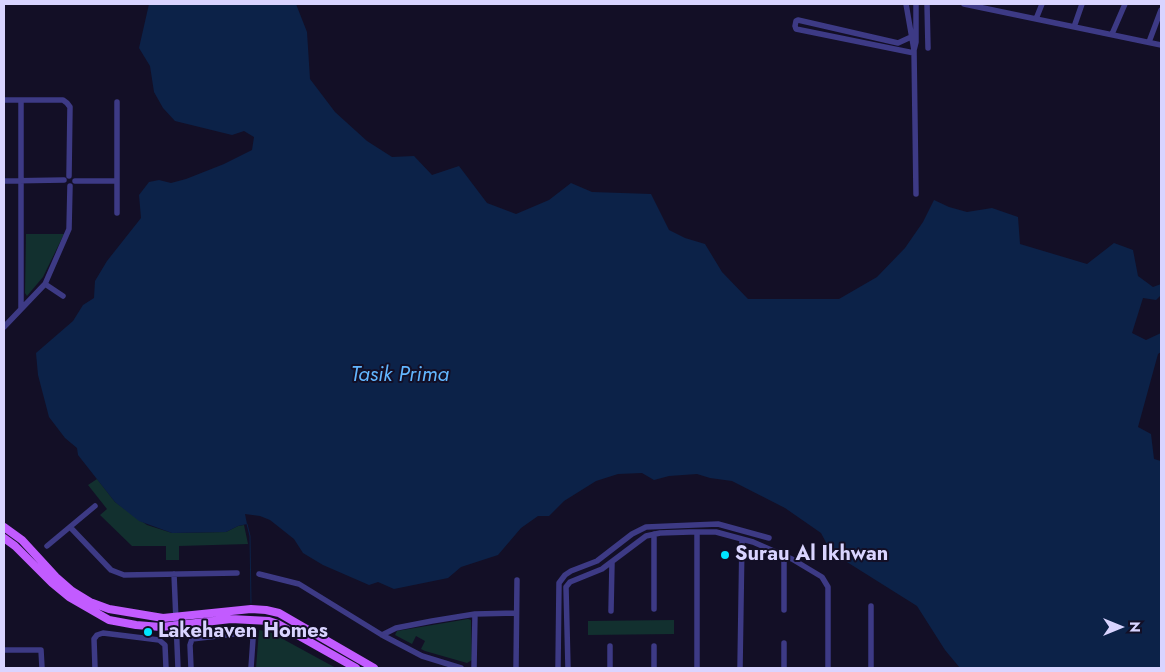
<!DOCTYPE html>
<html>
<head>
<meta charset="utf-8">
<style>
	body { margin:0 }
	#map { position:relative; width:1165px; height:672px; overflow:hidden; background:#130f26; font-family:Jost,sans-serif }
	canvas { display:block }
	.frame { position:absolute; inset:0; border:5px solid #d9d4ff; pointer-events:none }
	.north { position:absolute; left:1095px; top:602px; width:50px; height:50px; -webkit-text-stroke:4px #130f26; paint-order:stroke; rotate:90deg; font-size:14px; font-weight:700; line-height:20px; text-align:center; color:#d9d4ff }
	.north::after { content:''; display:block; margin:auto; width:18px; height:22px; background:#d9d4ff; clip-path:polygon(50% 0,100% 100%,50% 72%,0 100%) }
</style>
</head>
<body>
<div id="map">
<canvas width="1165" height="672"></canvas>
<div class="frame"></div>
<div class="north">N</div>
</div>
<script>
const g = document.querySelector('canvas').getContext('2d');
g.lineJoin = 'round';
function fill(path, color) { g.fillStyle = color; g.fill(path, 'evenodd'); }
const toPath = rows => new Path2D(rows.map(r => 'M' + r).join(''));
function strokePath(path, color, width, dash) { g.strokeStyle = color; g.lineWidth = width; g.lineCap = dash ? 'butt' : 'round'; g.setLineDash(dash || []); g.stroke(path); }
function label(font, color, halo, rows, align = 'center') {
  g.font = font + ' Jost,sans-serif'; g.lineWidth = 4; g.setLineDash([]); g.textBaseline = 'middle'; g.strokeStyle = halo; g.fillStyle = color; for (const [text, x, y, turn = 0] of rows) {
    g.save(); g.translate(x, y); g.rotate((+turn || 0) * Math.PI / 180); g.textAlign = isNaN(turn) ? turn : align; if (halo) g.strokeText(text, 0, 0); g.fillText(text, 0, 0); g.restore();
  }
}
fill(toPath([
	[26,234,64,234,43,277,27,296,25,293],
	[97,479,115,502,147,525,172,533,226,532,238,526,244,525,248,544,179,546,179,560,166,560,166,546,132,546,100,515,107,509,88,485],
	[468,619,471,620,472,660,467,663,425,651,421,649,425,641,416,636,412,644,395,635,397,631],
	[674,620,674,634,588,635,588,621],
	[259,630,270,632,336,668,256,668]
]), '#12302f');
fill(toPath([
	[149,4,296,4,307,32,310,79,335,112,367,141,392,157,414,156,432,175,459,166,487,203,516,214,549,200,571,183,592,192,651,194,669,230,685,238,705,244,722,272,748,299,839,299,877,277,905,248,923,222,934,200,949,207,967,212,992,208,1018,217,1020,244,1087,264,1114,243,1133,250,1138,276,1153,287,1161,284,1161,295,1156,300,1143,298,1132,333,1146,340,1161,333,1161,352,1158,354,1138,427,1151,434,1154,459,1161,461,1161,668,960,668,945,650,917,606,831,552,821,533,785,508,732,481,710,478,697,474,669,476,654,480,642,473,618,474,596,481,564,501,549,516,538,516,521,528,498,555,461,567,448,578,394,589,378,582,369,585,323,565,303,553,294,539,270,520,260,516,245,514,247,524,238,526,226,532,172,533,139,521,115,502,78,455,77,448,65,438,49,417,38,375,36,353,73,321,83,305,94,298,95,281,107,261,141,218,139,195,149,182,159,180,171,183,186,179,224,164,252,150,254,137,244,131,232,135,175,121,163,108,154,92,150,66,139,48]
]), '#0c2248');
strokePath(toPath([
	[247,524,250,536,251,603]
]), '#0c2248', 1);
strokePath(toPath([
	[906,4,914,50,916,194],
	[927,4,928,48],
	[964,4,1161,45],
	[1036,19,1042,4],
	[1074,27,1082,4],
	[1112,34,1125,4],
	[911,37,898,43,798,20,796,21,795,26,796,29,914,53],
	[1149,42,1161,10],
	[914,50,916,42,916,4],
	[4,100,63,100,67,103,70,107,69,176],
	[4,181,64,180],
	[75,181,117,181],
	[117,213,117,102],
	[45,284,63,296],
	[21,309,21,100],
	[4,327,45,284,69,229,70,186],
	[70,527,111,570,124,575,237,573],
	[47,546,95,506],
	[174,574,178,668],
	[259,574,299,584,382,635,422,656,461,668],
	[654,609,654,534],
	[784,610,784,556],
	[611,611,612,563],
	[382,635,396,628,432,621,475,614,516,613],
	[784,643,784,668],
	[654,646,654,668],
	[4,650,41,650,42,668],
	[95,668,94,639,97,635,103,633,159,640,165,645,166,668],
	[191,668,190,645,192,639,243,633,249,634,253,639,251,668],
	[474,668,475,614],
	[516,668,517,580],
	[558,668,559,583,565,575,571,571,597,561,632,534,646,527,718,524,769,538],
	[568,668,566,587,570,582,602,569,646,536,660,533,690,532,716,532,753,542,792,559,822,577,828,587,828,668],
	[610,668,610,646],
	[697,668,697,532],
	[740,668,742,539],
	[871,668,871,606]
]), '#3d3a85', 5.5);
strokePath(toPath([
	[4,527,22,540,56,577,72,591,90,602,109,609,163,618,251,609,266,610,279,613,374,668],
	[4,538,15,546,52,583,69,597,109,620,136,625,161,627,231,619,269,621,278,624,356,668]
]), '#c25bff', 8);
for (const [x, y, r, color] of [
	[725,555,5,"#00e5ff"],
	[148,632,5,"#00e5ff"]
]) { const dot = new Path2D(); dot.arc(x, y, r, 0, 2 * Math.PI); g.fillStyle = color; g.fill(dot); strokePath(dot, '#130f26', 2); }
label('bold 20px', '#d9d4ff', '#130f26', [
	["Surau Al Ikhwan",735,555],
	["Lakehaven Homes",158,632]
], 'left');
label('italic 21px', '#62b6ff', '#130f26', [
	["Tasik Prima",400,376]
]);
</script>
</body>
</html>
